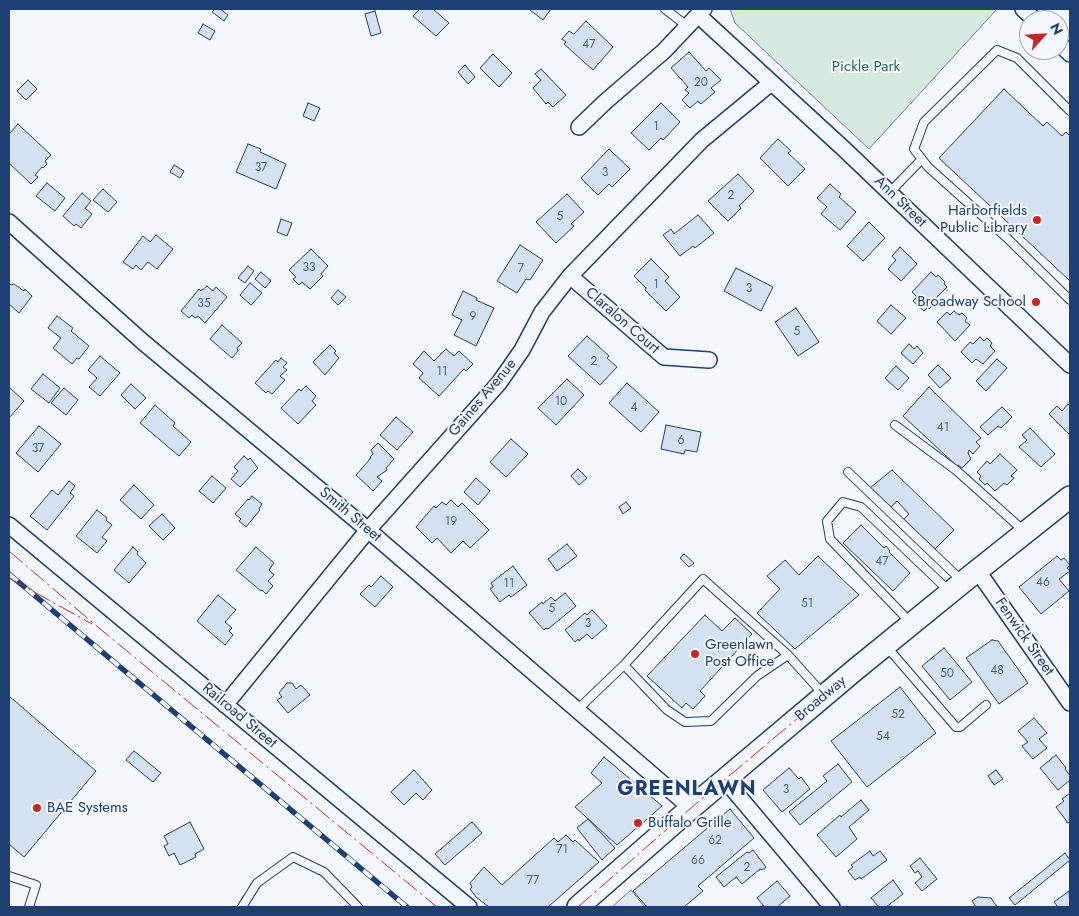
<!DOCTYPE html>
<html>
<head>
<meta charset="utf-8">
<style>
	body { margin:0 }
	#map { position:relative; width:1079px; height:916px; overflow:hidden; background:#f4f7fb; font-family:Jost,sans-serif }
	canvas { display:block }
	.frame { position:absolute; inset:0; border:10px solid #1d3f73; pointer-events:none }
	.north { position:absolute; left:1019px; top:10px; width:50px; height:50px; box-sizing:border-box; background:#f4f7fb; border:1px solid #9eadc5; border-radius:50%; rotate:64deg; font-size:14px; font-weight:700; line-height:20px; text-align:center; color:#1d3f73 }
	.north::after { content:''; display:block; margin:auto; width:18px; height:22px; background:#c62828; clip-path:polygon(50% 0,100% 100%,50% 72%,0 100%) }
</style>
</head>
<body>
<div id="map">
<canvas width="1079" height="916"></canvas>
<div class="frame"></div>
<div class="north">N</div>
</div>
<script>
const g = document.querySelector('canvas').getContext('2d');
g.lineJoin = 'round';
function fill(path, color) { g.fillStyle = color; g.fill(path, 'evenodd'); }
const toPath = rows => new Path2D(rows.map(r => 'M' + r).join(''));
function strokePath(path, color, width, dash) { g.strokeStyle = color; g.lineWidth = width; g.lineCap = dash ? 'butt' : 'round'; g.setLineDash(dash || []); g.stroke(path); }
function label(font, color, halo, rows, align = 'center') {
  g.font = font + ' Jost,sans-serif'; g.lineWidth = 4; g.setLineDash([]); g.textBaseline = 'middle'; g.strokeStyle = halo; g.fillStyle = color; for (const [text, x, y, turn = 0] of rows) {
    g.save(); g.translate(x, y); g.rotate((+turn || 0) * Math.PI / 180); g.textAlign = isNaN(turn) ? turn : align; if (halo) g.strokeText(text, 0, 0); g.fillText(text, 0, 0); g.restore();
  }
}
const green = toPath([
	[730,9,997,9,869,149,735,23,730,9]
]);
fill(green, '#d7e8df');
strokePath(green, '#687fa3', 1);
const parking = toPath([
	[631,890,645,907,612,907,631,890]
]);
fill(parking, '#e3e8f0');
strokePath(parking, '#687fa3', 1);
const building = toPath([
	[215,9,220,9,228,15,224,21,212,12,215,9],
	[420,9,433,9,449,23,436,36,413,16,420,9],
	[531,9,551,9,543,20,530,10,531,9],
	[375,11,381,33,371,36,365,14,375,11],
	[586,21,613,47,593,70,564,44,566,42,562,39,569,31,574,34,586,21],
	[203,24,215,31,210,40,198,33,203,24],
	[689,52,706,71,709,68,721,80,711,88,715,92,701,104,698,101,690,108,682,100,689,93,685,90,688,87,671,68,689,52],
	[493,54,512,73,499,87,480,68,493,54],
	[465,65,475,77,468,84,458,72,465,65],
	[541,69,566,95,553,107,548,102,546,104,533,88,541,80,535,74,541,69],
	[28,80,37,89,26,100,17,91,28,80],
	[1004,89,1043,126,1047,122,1062,136,1066,132,1070,136,1070,281,939,158,1004,89],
	[308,103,320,108,314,121,303,116,308,103],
	[661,103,680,122,663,140,661,138,649,150,631,133,661,103],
	[18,124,51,155,45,161,47,164,43,168,42,167,35,175,38,177,31,184,9,163,9,134,18,124],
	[778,139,791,151,788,153,805,169,788,186,760,158,778,139],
	[248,144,261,149,260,152,286,164,276,189,236,172,248,144],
	[609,149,630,169,612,187,609,184,598,195,581,178,609,149],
	[174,165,184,171,180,178,170,172,174,165],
	[738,174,754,191,739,206,741,208,728,221,708,201,738,174],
	[47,183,65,198,55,211,36,196,47,183],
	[830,184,841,194,839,197,856,212,840,230,821,214,827,207,817,198,830,184],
	[103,189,117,202,108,212,93,200,103,189],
	[82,193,91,201,85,208,92,214,81,228,76,224,74,226,63,216,82,193],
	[567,194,584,212,571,224,574,226,556,243,536,222,567,194],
	[698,215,714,233,695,248,693,246,680,256,663,235,671,229,674,234,698,215],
	[281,219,292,223,287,236,277,232,281,219],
	[869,222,885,238,863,261,847,246,869,222],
	[156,235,173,249,157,269,148,262,141,270,136,265,133,269,123,262,143,236,150,242,156,235],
	[520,245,543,260,530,280,526,279,517,293,497,281,520,245],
	[900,247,917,264,901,281,888,269,896,260,892,256,900,247],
	[311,249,328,266,321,274,323,276,310,289,302,282,299,285,293,279,296,277,289,270,311,249],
	[651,259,669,277,665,281,680,297,666,311,645,290,646,288,634,276,651,259],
	[248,266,254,271,245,283,238,278,248,266],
	[736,268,773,287,761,311,724,291,736,268],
	[261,272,271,281,265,288,255,279,261,272],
	[931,272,936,277,938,275,945,282,944,284,947,287,934,300,936,302,929,309,928,307,924,311,913,301,917,297,912,292,931,272],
	[9,283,11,285,14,284,24,291,25,289,32,296,19,313,9,304,9,283],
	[250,283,262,293,251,305,240,295,250,283],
	[207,286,213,291,216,287,227,297,205,323,198,316,195,318,192,315,189,318,181,311,199,289,201,291,207,286],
	[338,290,346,297,338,305,331,298,338,290],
	[463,291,477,298,476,300,494,308,476,346,454,335,462,320,452,315,463,291],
	[891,305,906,318,891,334,877,321,891,305],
	[796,308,819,342,798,356,775,322,796,308],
	[954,311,959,315,962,313,967,318,965,321,970,325,955,341,937,322,947,312,950,315,954,311],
	[57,316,73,328,71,331,89,346,79,359,77,358,72,364,53,348,61,338,48,328,57,316],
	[222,325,242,343,237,348,238,351,232,358,210,339,222,325],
	[587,336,609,356,607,358,617,367,600,385,568,356,587,336],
	[980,337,984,341,987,338,992,343,990,346,995,351,983,364,976,359,972,363,961,352,970,342,973,344,980,337],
	[909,344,914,349,917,346,923,353,913,364,901,353,909,344],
	[330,345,336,351,334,353,339,358,325,375,313,362,330,345],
	[446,349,454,356,459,351,473,364,466,371,464,369,439,396,419,378,423,373,413,364,424,351,434,361,446,349],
	[100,356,120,373,100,396,89,387,97,378,88,370,100,356],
	[281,358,287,363,283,367,287,370,280,376,285,380,272,394,268,391,266,393,255,383,276,360,278,362,281,358],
	[997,359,1007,368,986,391,976,381,997,359],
	[938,365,951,378,940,388,928,375,938,365],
	[896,366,909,378,898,390,885,378,896,366],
	[43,374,60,388,49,403,31,389,43,374],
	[567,379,584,395,556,425,538,408,567,379],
	[627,383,659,412,641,432,609,403,627,383],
	[131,384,146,398,135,409,121,395,131,384],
	[306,386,316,396,312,401,316,405,298,424,281,408,299,389,301,391,306,386],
	[9,387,24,401,9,418,9,387],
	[929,387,981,438,976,442,980,446,973,454,969,450,968,453,971,459,962,468,958,465,957,466,903,416,929,387],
	[64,388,78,400,66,415,51,403,64,388],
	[1068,404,1070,406,1070,435,1049,414,1057,406,1062,411,1068,404],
	[155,405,175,423,173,426,191,442,179,456,140,423,155,405],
	[1002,407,1012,417,1001,428,998,426,988,435,980,427,1002,407],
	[396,417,413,432,397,450,380,435,396,417],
	[666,425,701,432,697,452,685,450,684,454,661,449,666,425],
	[39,426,61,444,38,472,16,453,39,426],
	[1030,428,1055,454,1041,467,1019,447,1027,440,1022,435,1030,428],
	[511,439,528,454,506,477,490,462,511,439],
	[378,443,394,459,386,468,387,470,377,477,382,481,373,491,356,475,371,458,370,457,373,454,371,450,378,443],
	[1000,454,1017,470,1011,476,1014,478,1007,485,1004,483,995,491,987,483,985,485,979,479,981,476,977,472,987,461,990,464,1000,454],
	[244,456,248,460,250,458,258,468,240,487,231,479,238,471,234,467,244,456],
	[578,469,587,478,579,485,571,476,578,469],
	[892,470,954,530,935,549,903,520,909,514,897,501,890,508,870,488,892,470],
	[212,476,226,488,213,503,199,491,212,476],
	[476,478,490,491,478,505,464,492,476,478],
	[69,481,75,486,70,493,74,496,47,530,30,516,52,490,58,495,69,481],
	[134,485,154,505,141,519,120,500,134,485],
	[252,496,262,504,259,509,260,510,246,527,239,521,241,519,235,514,248,499,249,500,252,496],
	[451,500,458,507,462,503,489,530,470,548,463,541,451,553,437,538,432,543,416,527,434,506,436,508,442,502,446,505,451,500],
	[626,502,631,508,623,514,619,507,626,502],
	[97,510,107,518,106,520,112,525,102,537,107,541,97,553,76,536,97,510],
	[162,514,175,528,163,540,149,526,162,514],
	[861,525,884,548,886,546,890,551,889,552,910,573,893,591,843,543,861,525],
	[567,544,577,556,557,571,548,559,567,544],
	[133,547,138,552,137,554,146,563,129,583,114,570,133,547],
	[256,547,274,563,269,570,274,575,268,581,273,586,266,594,262,590,261,591,236,570,256,547],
	[684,554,694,563,689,567,680,558,684,554],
	[818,556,859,595,795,649,757,613,780,589,767,576,785,560,799,575,818,556],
	[1057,556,1061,560,1064,558,1070,565,1067,568,1070,571,1059,579,1069,591,1041,614,1019,587,1057,556],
	[513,566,527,585,511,597,509,595,500,602,490,589,493,587,491,583,513,566],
	[381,576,393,587,375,607,360,594,369,585,371,587,381,576],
	[565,593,576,606,548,629,546,628,544,630,529,613,542,602,543,604,551,597,555,601,565,593],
	[218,595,236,610,225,622,232,628,229,631,233,635,225,645,197,621,218,595],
	[592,610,607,626,592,639,587,634,579,641,578,639,575,642,565,630,585,613,587,615,592,610],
	[705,615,722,631,735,618,752,634,700,691,705,696,693,709,686,703,682,708,647,676,705,615],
	[992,640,998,641,1028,683,999,704,966,658,992,640],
	[944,648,972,682,950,700,922,666,944,648],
	[287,683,292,683,296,689,301,685,310,695,288,713,277,700,282,697,279,693,287,683],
	[900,687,936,733,867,787,831,741,900,687],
	[9,696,96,771,24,857,9,844,9,696],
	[1034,718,1047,733,1039,739,1047,748,1033,759,1022,746,1028,742,1018,731,1034,718],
	[134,751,161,773,153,782,126,760,134,751],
	[1056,755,1066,768,1065,769,1070,776,1070,780,1058,790,1040,768,1056,755],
	[604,757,662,806,617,845,575,807,602,783,591,773,604,757],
	[838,764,852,782,800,825,789,812,827,781,823,776,838,764],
	[789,768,799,779,801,777,810,789,782,812,763,790,789,768],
	[414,770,432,790,423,800,416,793,404,805,391,792,414,770],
	[996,770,1003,779,994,785,988,776,996,770],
	[1070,793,1070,822,1068,823,1056,807,1064,801,1062,799,1070,793],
	[861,800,869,810,849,827,857,839,836,857,817,835,840,815,841,817,861,800],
	[730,809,754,838,698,886,703,891,684,907,647,907,633,891,730,809],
	[588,819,615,848,602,860,577,828,588,819],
	[190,822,204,849,195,854,196,857,180,865,174,853,169,856,164,846,168,844,164,836,190,822],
	[472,822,482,833,445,865,435,854,472,822],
	[566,835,573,842,575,840,599,862,548,907,489,907,476,897,470,889,472,887,470,883,484,867,502,885,554,838,558,842,566,835],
	[753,850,766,867,762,870,760,869,742,884,736,877,724,887,716,877,747,852,749,853,753,850],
	[870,851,873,856,880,851,887,860,861,879,860,877,855,880,848,871,853,867,851,865,870,851],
	[1065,853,1070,860,1015,905,1009,898,1065,853],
	[920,858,937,879,922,891,915,883,922,877,918,871,915,873,910,866,920,858],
	[893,880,903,894,886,907,879,907,871,898,893,880],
	[777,881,790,896,777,907,762,907,764,906,757,898,777,881],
	[1069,891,1070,907,1058,907,1054,902,1069,891],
	[978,897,991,898,997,907,976,907,972,901,978,897]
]);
fill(building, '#d5e0f0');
strokePath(building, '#1d3f73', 1);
const lane = toPath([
	[665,9,687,26],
	[1070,111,1017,58,997,50,924,122,914,149,928,167,1006,237,1070,300],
	[890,192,922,159],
	[895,425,957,471,1024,531],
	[848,472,961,580],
	[911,623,830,539,827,521,843,502,861,507,949,591],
	[887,647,956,727,960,727,986,705],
	[624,665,703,579,788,655,823,694],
	[577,710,624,665,667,710,685,722,711,721,757,676,788,655],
	[9,876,36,885,29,907],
	[242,907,257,883,293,857,324,872,358,907]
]);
const street = toPath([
	[704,9,698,15,844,149,1070,365],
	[1023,9,1035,20],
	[1059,43,1070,54],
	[579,127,605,102,664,51,698,15],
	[9,222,143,342,368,530,691,808],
	[570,276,664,357,709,360],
	[9,525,469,907],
	[977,570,1070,703],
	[225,705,368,530,499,383,522,350,542,312,570,276,702,140,771,83],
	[725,780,832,907]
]);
const secondary = toPath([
	[578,907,691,808,856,669,963,582,1070,497]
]);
strokePath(lane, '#1d3f73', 10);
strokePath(street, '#1d3f73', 18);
strokePath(secondary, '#1d3f73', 24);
strokePath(lane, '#f4f7fb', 8);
strokePath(street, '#f4f7fb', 15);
strokePath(secondary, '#f4f7fb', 21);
const rail = toPath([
	[9,574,407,907]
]);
strokePath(rail, '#1d3f73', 5.5);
strokePath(rail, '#f4f7fb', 4, [11]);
strokePath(toPath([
	[9,551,99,628,437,907],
	[9,578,92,624],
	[578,907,691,808,824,696]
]), '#c62828', 1, [18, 4, 2.5, 4]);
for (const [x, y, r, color] of [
	[1037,220,5,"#c62828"],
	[1036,302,5,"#c62828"],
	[695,654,5,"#c62828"],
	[37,808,5,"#c62828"],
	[638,823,5,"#c62828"]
]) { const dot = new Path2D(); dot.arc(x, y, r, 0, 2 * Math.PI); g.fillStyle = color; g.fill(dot); strokePath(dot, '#f4f7fb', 2); }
label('12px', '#4b6792', null, [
	["47",589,45],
	["20",701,83],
	["1",656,127],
	["37",261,168],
	["3",605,173],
	["2",731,196],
	["5",560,217],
	["33",309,268],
	["7",521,269],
	["1",656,285],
	["3",749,289],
	["35",204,304],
	["9",473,317],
	["5",797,332],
	["2",594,362],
	["11",442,372],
	["10",561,402],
	["4",634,408],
	["41",943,428],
	["6",681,441],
	["37",38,449],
	["19",451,522],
	["47",882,562],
	["46",1043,583],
	["11",509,584],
	["51",807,604],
	["5",552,609],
	["3",588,624],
	["48",997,671],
	["50",947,674],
	["52",898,715],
	["54",883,737],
	["3",786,790],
	["62",715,841],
	["71",562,850],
	["66",698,861],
	["2",747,868],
	["77",533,881]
]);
label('15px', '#2c6c60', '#f4f7fb', [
	["Pickle Park",866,67]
]);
label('15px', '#1d3f73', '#f4f7fb', [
	["Ann Street",900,202,44],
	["Claralon Court",622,321,41],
	["Gaines Avenue",483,398,-50],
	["Smith Street",350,515,40],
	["Fenwick Street",1024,637,55],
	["Broadway",821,699,-40],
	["Railroad Street",239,716,40]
]);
label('15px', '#1d3f73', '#f4f7fb', [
	["Harborfields",1027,211,"right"],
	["Public Library",1027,228,"right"],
	["Broadway School",1026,302,"right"],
	["Greenlawn",705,645],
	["Post Office",705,662],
	["BAE Systems",47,808],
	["Buffalo Grille",648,823]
], 'left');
g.letterSpacing = '1px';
label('bold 20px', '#1d3f73', '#f4f7fb', [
	["GREENLAWN",687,790]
]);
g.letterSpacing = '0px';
</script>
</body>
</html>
